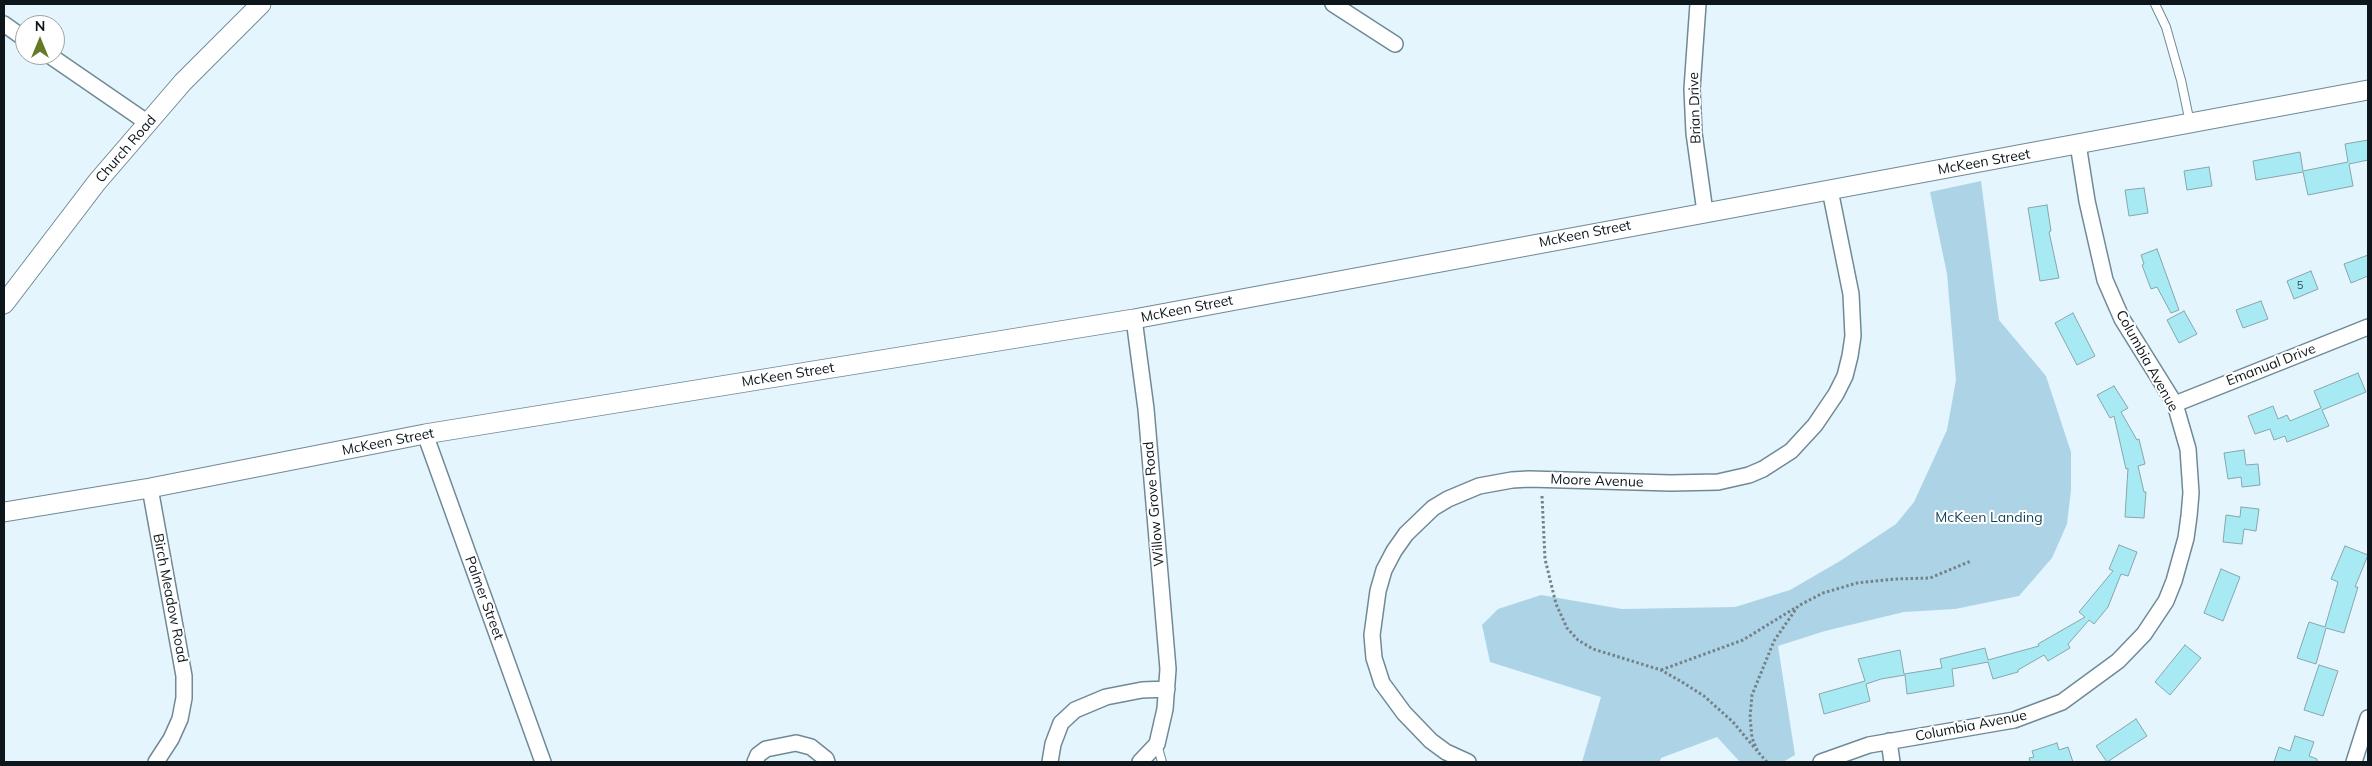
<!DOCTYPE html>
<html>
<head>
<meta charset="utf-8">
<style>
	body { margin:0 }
	#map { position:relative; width:2372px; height:766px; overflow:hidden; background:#e4f5fe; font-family:Mulish,sans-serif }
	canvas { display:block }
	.frame { position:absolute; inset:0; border:5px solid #0c161b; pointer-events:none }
	.north { position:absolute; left:15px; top:15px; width:50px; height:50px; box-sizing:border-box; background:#fff; border:1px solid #9ea2a4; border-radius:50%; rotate:0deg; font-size:14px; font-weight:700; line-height:20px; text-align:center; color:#0c161b }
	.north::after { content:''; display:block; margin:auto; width:18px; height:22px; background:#667928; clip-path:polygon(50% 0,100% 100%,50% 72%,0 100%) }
</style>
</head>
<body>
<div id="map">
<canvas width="2372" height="766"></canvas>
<div class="frame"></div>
<div class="north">N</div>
</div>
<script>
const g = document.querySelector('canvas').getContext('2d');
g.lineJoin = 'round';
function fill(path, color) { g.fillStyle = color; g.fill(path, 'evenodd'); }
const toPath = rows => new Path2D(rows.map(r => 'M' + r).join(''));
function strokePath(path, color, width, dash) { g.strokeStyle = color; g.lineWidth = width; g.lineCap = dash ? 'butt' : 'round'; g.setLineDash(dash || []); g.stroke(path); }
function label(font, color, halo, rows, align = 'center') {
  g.font = font + ' Mulish,sans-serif'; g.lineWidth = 4; g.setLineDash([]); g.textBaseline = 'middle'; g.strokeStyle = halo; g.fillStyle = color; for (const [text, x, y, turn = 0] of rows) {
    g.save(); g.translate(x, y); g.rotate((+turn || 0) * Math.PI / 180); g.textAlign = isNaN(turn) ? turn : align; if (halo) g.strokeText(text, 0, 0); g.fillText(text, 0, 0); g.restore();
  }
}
fill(toPath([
	[1981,181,1999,320,2046,376,2071,452,2071,490,2067,524,2052,558,2019,596,1955,609,1904,612,1825,631,1778,646,1795,755,1783,762,1740,762,1717,737,1661,758,1660,762,1582,762,1601,697,1490,662,1482,625,1498,609,1541,595,1622,609,1735,607,1790,590,1840,561,1896,524,1914,502,1947,430,1956,380,1947,274,1930,192]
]), '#add4e6');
const building = toPath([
	[2368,140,2368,160,2349,164,2353,186,2308,195,2303,172,2256,180,2253,161,2300,152,2303,171,2348,162,2345,144,2368,140],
	[2209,167,2212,186,2187,190,2184,171,2209,167],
	[2144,188,2148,213,2129,216,2125,190,2144,188],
	[2047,205,2051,231,2049,232,2059,278,2040,281,2028,208,2047,205],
	[2157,249,2179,310,2171,313,2157,287,2151,289,2142,265,2144,264,2141,255,2157,249],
	[2368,255,2368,276,2351,283,2344,264,2368,255],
	[2311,271,2318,289,2294,299,2287,281,2311,271],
	[2261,301,2268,319,2243,328,2236,310,2261,301],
	[2184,311,2197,334,2179,343,2167,320,2184,311],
	[2073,313,2095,356,2077,365,2055,323,2073,313],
	[2358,373,2366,392,2322,410,2329,426,2287,442,2285,436,2274,440,2270,429,2255,434,2248,416,2273,406,2278,419,2287,415,2290,421,2321,408,2314,391,2358,373],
	[2114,386,2128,408,2121,412,2137,440,2139,439,2145,464,2138,466,2144,492,2146,492,2144,518,2125,517,2128,468,2126,469,2114,416,2110,418,2097,395,2114,386],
	[2244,450,2246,465,2258,464,2260,485,2242,487,2241,477,2228,479,2224,453,2244,450],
	[2241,507,2259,509,2256,531,2244,529,2242,544,2223,542,2226,515,2240,517,2241,507],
	[2119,545,2137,552,2128,576,2121,574,2108,607,2094,624,2089,620,2068,644,2070,648,2048,661,2044,655,2018,670,2018,672,1993,679,1988,662,1952,669,1954,686,1907,694,1905,675,1881,679,1866,684,1870,701,1824,714,1819,694,1865,681,1858,659,1900,650,1904,674,1942,668,1940,659,1985,648,1988,660,2039,646,2038,644,2085,617,2079,612,2113,571,2109,569,2119,545],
	[2345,546,2368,555,2355,587,2358,587,2344,633,2326,628,2316,664,2297,658,2309,622,2325,627,2338,582,2331,579,2345,546],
	[2221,569,2240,577,2223,621,2204,613,2221,569],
	[2185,645,2201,658,2170,695,2155,682,2185,645],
	[2319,665,2338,671,2323,716,2304,710,2319,665],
	[2136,719,2147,736,2107,762,2096,746,2136,719],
	[2295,736,2314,742,2309,756,2317,759,2317,762,2274,762,2279,747,2290,751,2295,736],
	[2057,743,2059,750,2068,747,2073,762,2030,762,2029,758,2034,757,2032,751,2057,743]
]);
fill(building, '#a8eaf3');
strokePath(building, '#87a6ab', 1);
const service = toPath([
	[2155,4,2166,27,2181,80,2190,123],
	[1157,744,1162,762]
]);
const minor = toPath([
	[1333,4,1395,44],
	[1698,4,1692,89,1694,133,1705,212],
	[4,24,25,39],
	[49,55,148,123],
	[1134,319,1146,409,1168,669,1165,709,1157,744,1140,762],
	[2175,404,2368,327],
	[425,434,543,762],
	[150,488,184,676,184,698,180,719,171,739,156,762],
	[1889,741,1892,762],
	[755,762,758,755,766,749,796,743,811,747,826,759,827,762],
	[1050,762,1053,744,1061,723,1075,710,1106,697,1142,690,1167,689],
	[1468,762,1446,752,1431,741,1404,713,1382,683,1374,658,1372,635,1378,591,1384,570,1394,551,1406,534,1433,508,1448,499,1479,486,1512,480,1529,479,1671,483,1718,482,1749,475,1763,469,1791,451,1815,425,1836,394,1845,376,1850,356,1853,336,1851,294,1830,190],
	[1821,762,1869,745,2014,720,2062,702,2118,661,2144,634,2166,601,2174,581,2186,538,2189,516,2191,493,2188,449,2175,404,2122,319,2105,280,2087,201,2078,144],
	[2354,762,2368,718]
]);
const tertiary = toPath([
	[4,304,97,182,183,82,261,4],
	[4,512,150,488,425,434,1134,319,2368,90]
]);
strokePath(service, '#6f8a96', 10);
strokePath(minor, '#6f8a96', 18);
strokePath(tertiary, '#6f8a96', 21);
strokePath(toPath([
	[1542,496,1545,559,1556,604,1567,628,1578,640,1593,649,1661,670,1682,682,1704,696,1733,722,1758,752],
	[1661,670,1743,640,1795,608],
	[1767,762,1758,752,1752,738,1750,717,1752,695,1774,641,1798,606,1823,593,1857,583,1895,579,1930,578,1971,561]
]), '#748188', 3, [2.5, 2.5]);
strokePath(service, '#fff', 8);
strokePath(minor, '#fff', 15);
strokePath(tertiary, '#fff', 19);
label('11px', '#334b51', null, [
	["5",2300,286]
]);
label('14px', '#0c161b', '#fff', [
	["Brian Drive",1695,108,-92],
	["Church Road",126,149,-49],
	["McKeen Street",1984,162,-10],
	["McKeen Street",1585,234,-11],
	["McKeen Street",1187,309,-11],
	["Columbia Avenue",2147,361,61],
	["Emanual Drive",2271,365,-21],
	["McKeen Street",788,375,-9],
	["McKeen Street",388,442,-11],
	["Moore Avenue",1597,481,2],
	["Willow Grove Road",1154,504,-95],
	["Birch Meadow Road",170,598,79],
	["Palmer Street",484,598,70],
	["Columbia Avenue",1971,726,-11]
]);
label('14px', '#174557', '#fff', [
	["McKeen Landing",1989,518]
]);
</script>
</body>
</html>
